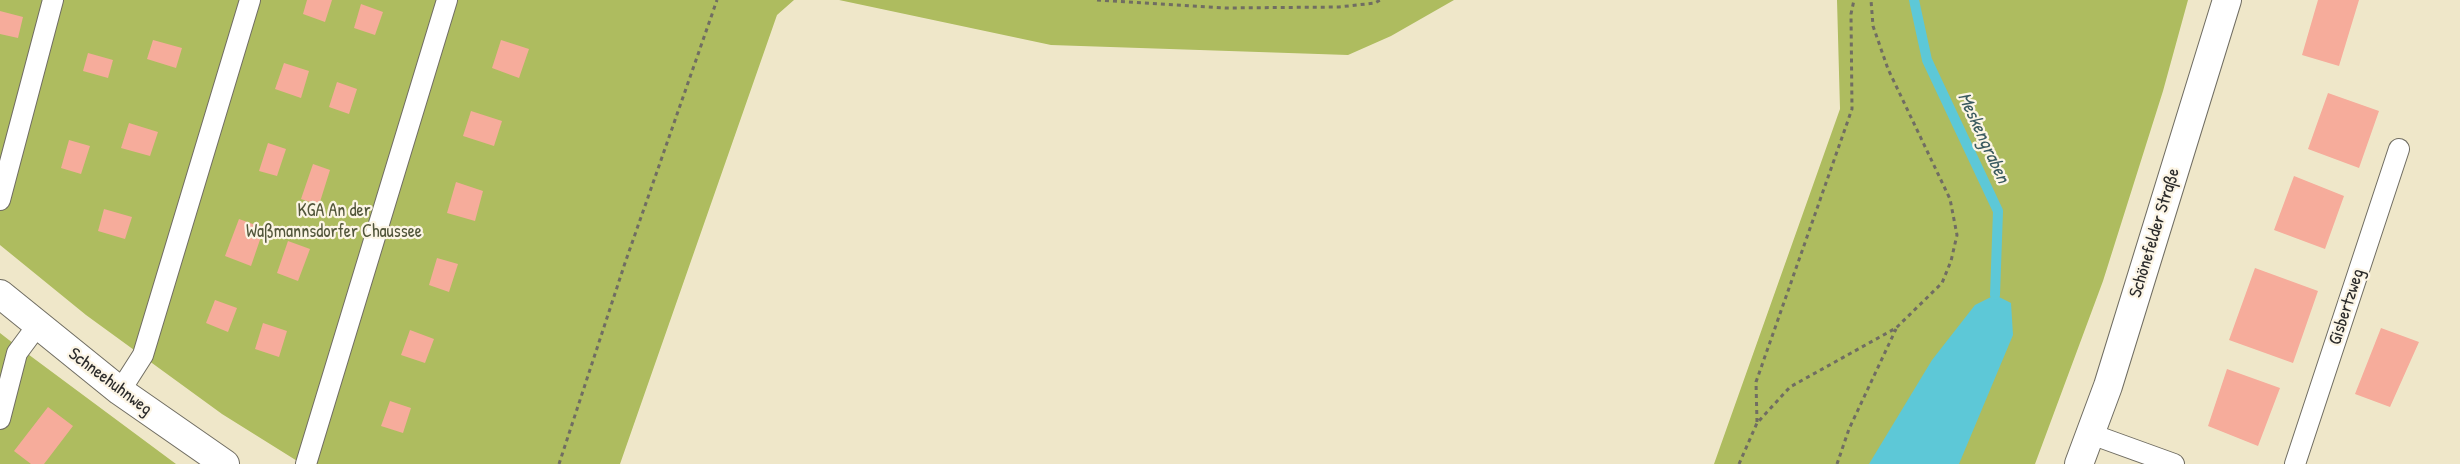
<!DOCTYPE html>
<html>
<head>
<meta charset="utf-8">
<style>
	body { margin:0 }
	canvas { display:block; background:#efe7c9 }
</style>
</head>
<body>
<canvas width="2460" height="464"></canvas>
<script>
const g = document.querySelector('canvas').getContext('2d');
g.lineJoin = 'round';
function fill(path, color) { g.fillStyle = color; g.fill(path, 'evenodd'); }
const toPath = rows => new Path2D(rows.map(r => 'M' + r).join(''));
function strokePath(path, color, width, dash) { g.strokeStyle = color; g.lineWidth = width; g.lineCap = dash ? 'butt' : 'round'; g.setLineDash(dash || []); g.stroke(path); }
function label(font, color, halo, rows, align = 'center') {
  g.font = font + ' "Patrick Hand",sans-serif'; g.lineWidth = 4.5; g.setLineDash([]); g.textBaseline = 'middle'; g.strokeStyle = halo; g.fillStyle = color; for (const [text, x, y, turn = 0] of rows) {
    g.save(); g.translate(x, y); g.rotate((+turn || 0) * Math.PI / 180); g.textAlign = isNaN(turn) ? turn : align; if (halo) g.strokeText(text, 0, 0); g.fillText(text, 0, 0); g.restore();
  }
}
fill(toPath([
	[0,0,794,0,777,15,620,464,302,464,222,414,86,315,0,245],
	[839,0,1454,0,1391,36,1348,55,1051,45],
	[1837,0,2188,0,2163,91,2103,281,2035,464,1714,464,1840,109],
	[0,333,9,340,176,464,0,464]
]), '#aebc5f');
fill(toPath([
	[1995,295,2011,303,2013,335,1959,464,1869,464,1932,360,1975,305]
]), '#5dc8d7');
strokePath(toPath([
	[1914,0,1927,60,1998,211,1995,295]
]), '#5dc8d7', 10);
fill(toPath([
	[307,0,332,0,325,22,303,14],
	[2318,0,2359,0,2339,66,2302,55],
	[361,4,383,12,375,35,354,28],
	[0,11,23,17,18,38,0,34],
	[153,40,182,48,176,68,147,59],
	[501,40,529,49,519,78,492,68],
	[88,53,113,60,108,78,83,71],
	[284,63,309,71,301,98,275,89],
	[337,82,357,89,349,114,329,107],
	[2328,93,2379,111,2359,168,2308,149],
	[471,111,502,121,494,146,463,136],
	[129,123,158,132,150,156,121,148],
	[69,140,90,146,81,174,61,168],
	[268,143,286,149,277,176,259,171],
	[313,164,330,170,319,205,301,199],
	[2294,176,2344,196,2325,249,2274,230],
	[456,182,483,191,475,221,447,213],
	[104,209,132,217,125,239,98,231],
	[239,219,264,228,251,266,225,256],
	[288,241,310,249,298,281,277,273],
	[437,258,458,264,449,292,429,285],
	[2255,268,2318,291,2293,363,2229,340],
	[215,300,237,308,228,332,206,323],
	[263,323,287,331,279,357,255,349],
	[2381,328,2419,342,2390,407,2355,394],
	[410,330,434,339,425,363,401,355],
	[2227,369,2280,388,2258,446,2208,426],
	[390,401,411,408,403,433,381,426],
	[48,407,73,426,44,464,31,464,14,451]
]), '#f6ac9b');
const lane = toPath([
	[0,200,53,0],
	[120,391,143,355,250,0],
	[0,419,17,353,37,326],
	[2091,434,2174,464],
	[306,464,447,0],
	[2295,464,2399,149]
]);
const street = toPath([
	[0,294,120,391,225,464],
	[2079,464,2108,386,2227,0]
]);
strokePath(lane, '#706d62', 22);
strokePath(street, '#706d62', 30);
strokePath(toPath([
	[1097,0,1226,8,1339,7,1375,3,1380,0],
	[1757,422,1756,382,1852,109,1851,14,1854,0],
	[559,464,625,263,717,0],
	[1739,464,1757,423,1790,387,1896,328,1942,283,1951,261,1957,235,1950,199,1888,69,1873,26,1871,0],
	[1837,464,1849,429,1896,329]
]), '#706d62', 3, [4, 4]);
strokePath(lane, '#fff', 20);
strokePath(street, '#fff', 28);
label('18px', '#52563b', '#fcf5e5', [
	["KGA An der",334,211],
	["Waßmannsdorfer Chaussee",334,232]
]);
label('18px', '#2b2b2b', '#fcf5e5', [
	["Schönefelder Straße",2155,233,-73],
	["Gisbertzweg",2347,307,-72],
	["Schneehuhnweg",110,382,37]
]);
label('italic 19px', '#3a5a5f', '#fcf5e5', [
	["Meskengraben",1983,138,65]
]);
</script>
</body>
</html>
